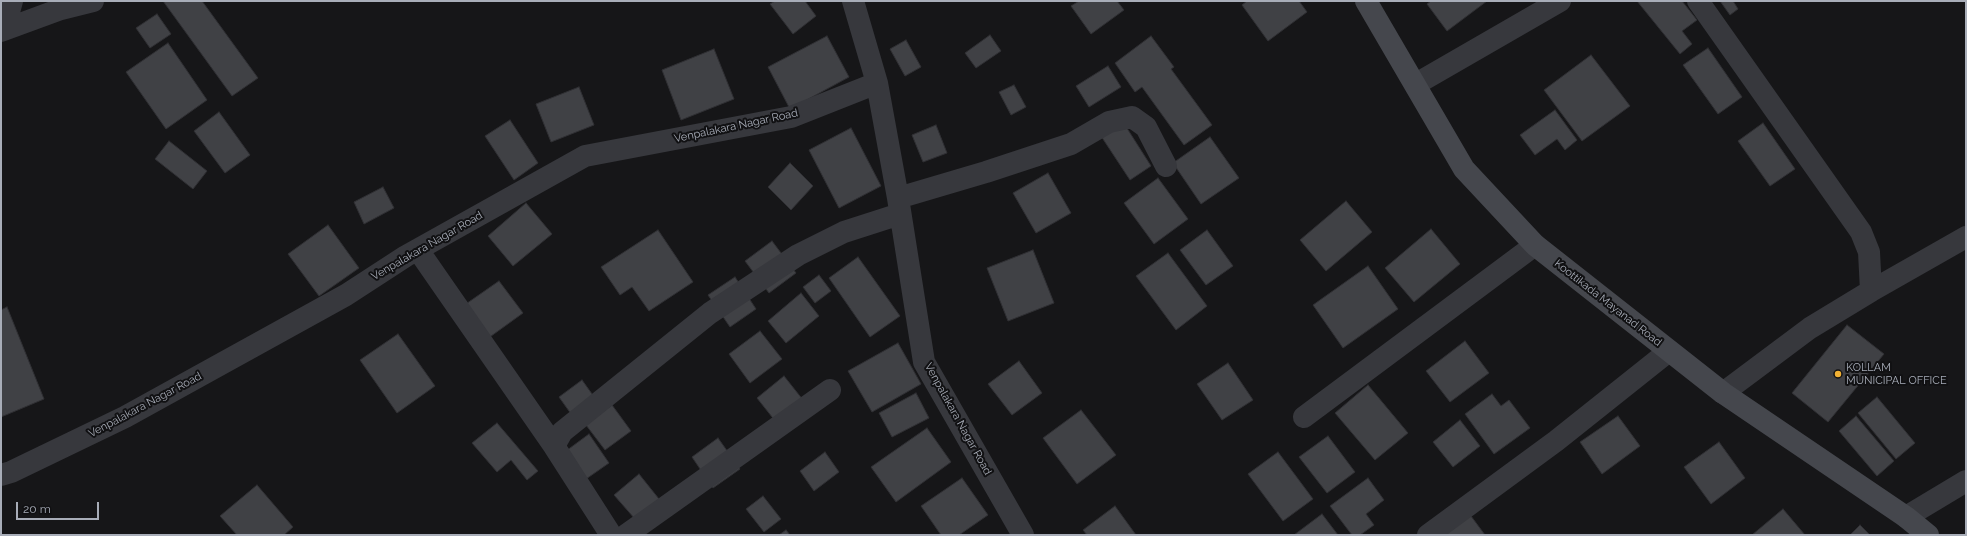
<!DOCTYPE html>
<html>
<head>
<meta charset="utf-8">
<style>
	body { margin:0 }
	#map { position:relative; width:1967px; height:536px; overflow:hidden; background:#161618; font-family:Raleway,sans-serif }
	canvas { display:block }
	.frame { position:absolute; inset:0; border:2px solid #a8adb8; pointer-events:none }
	.scale { position:absolute; left:16px; top:502px; width:83px; height:18px; box-sizing:border-box; border:2px solid #a8adb8; border-top:0; padding-left:5px; font-size:12px; line-height:14px; white-space:nowrap; color:#a8adb8; -webkit-text-stroke:3px #111113; paint-order:stroke }
</style>
</head>
<body>
<div id="map">
<canvas width="1967" height="536"></canvas>
<div class="frame"></div>
<div class="scale">20 m</div>
</div>
<script>
const g = document.querySelector('canvas').getContext('2d');
g.lineJoin = 'round';
function fill(path, color) { g.fillStyle = color; g.fill(path, 'evenodd'); }
const toPath = rows => new Path2D(rows.map(r => 'M' + r).join(''));
function strokePath(path, color, width, dash) { g.strokeStyle = color; g.lineWidth = width; g.lineCap = dash ? 'butt' : 'round'; g.setLineDash(dash || []); g.stroke(path); }
function label(font, color, halo, rows, align = 'center') {
  g.font = font + ' Raleway,sans-serif'; g.lineWidth = 4; g.setLineDash([]); g.textBaseline = 'middle'; g.strokeStyle = halo; g.fillStyle = color; for (const [text, x, y, turn = 0] of rows) {
    g.save(); g.translate(x, y); g.rotate((+turn || 0) * Math.PI / 180); g.textAlign = isNaN(turn) ? turn : align; if (halo) g.strokeText(text, 0, 0); g.fillText(text, 0, 0); g.restore();
  }
}
const building = toPath([
	[163,1,202,1,258,78,232,96,163,1],
	[775,1,805,1,816,16,793,34,770,4,775,1],
	[1079,1,1117,1,1124,10,1091,34,1071,6,1079,1],
	[1247,1,1299,1,1307,12,1268,41,1242,5,1247,1],
	[1431,1,1487,1,1447,31,1427,4,1431,1],
	[1637,1,1682,1,1697,20,1682,31,1692,44,1680,54,1637,1],
	[1720,1,1733,1,1738,9,1730,15,1720,1],
	[157,14,171,34,150,48,136,28,157,14],
	[990,35,1001,51,976,68,965,53,990,35],
	[827,36,849,77,790,109,768,67,827,36],
	[1151,36,1174,67,1171,69,1212,125,1184,145,1142,87,1135,92,1115,63,1151,36],
	[906,40,921,67,905,76,890,49,906,40],
	[168,43,207,100,166,129,126,72,168,43],
	[1708,48,1742,97,1718,114,1683,65,1708,48],
	[714,49,734,99,681,120,662,70,714,49],
	[1591,55,1630,106,1582,141,1544,90,1591,55],
	[1108,66,1121,87,1089,107,1076,86,1108,66],
	[1014,85,1026,107,1011,115,999,92,1014,85],
	[579,87,594,125,551,142,536,104,579,87],
	[1555,110,1577,140,1565,150,1557,139,1535,155,1520,135,1555,110],
	[219,112,250,155,225,173,194,131,219,112],
	[510,120,538,163,514,180,485,136,510,120],
	[1123,122,1151,166,1130,180,1101,136,1123,122],
	[1763,123,1795,169,1770,186,1738,141,1763,123],
	[936,125,947,153,923,162,912,135,936,125],
	[851,128,881,186,839,208,809,150,851,128],
	[1210,137,1239,178,1201,204,1173,163,1210,137],
	[169,141,207,171,193,189,155,159,169,141],
	[790,163,813,186,791,210,768,187,790,163],
	[1048,173,1071,213,1036,233,1013,193,1048,173],
	[1158,178,1188,219,1154,244,1124,203,1158,178],
	[383,187,394,208,364,224,354,202,383,187],
	[1346,201,1372,232,1326,271,1300,240,1346,201],
	[526,203,552,234,513,266,488,236,526,203],
	[328,225,359,268,319,296,288,254,328,225],
	[1431,229,1460,264,1414,302,1385,268,1431,229],
	[658,230,693,282,649,311,632,287,620,295,601,267,658,230],
	[1207,230,1233,266,1206,285,1180,250,1207,230],
	[772,241,796,273,769,293,745,261,772,241],
	[1033,250,1054,303,1008,321,987,268,1033,250],
	[1168,253,1207,306,1176,330,1136,276,1168,253],
	[858,257,900,316,870,337,829,278,858,257],
	[1368,266,1398,309,1343,348,1313,305,1368,266],
	[819,275,831,291,815,303,803,287,819,275],
	[735,277,756,309,730,327,708,295,735,277],
	[499,281,523,313,487,339,463,306,499,281],
	[801,293,819,316,786,343,768,321,801,293],
	[7,307,44,399,1,417,1,310,7,307],
	[1847,325,1884,354,1828,422,1792,393,1847,325],
	[760,331,782,359,750,383,729,354,760,331],
	[398,334,435,386,397,413,360,360,398,334],
	[1465,341,1489,373,1450,402,1426,371,1465,341],
	[898,343,921,384,872,412,848,371,898,343],
	[1019,361,1042,393,1012,415,988,384,1019,361],
	[1228,363,1253,400,1222,420,1197,384,1228,363],
	[784,376,807,405,780,427,757,398,784,376],
	[582,380,597,401,574,418,559,397,582,380],
	[1368,385,1408,433,1375,460,1335,413,1368,385],
	[916,393,929,418,892,437,879,413,916,393],
	[1492,394,1501,406,1509,400,1530,428,1494,454,1465,414,1492,394],
	[1877,397,1915,443,1896,459,1858,413,1877,397],
	[612,405,631,431,605,450,586,425,612,405],
	[1081,410,1116,455,1077,484,1043,438,1081,410],
	[1618,416,1640,446,1602,474,1580,442,1618,416],
	[1856,416,1894,461,1877,476,1839,431,1856,416],
	[1460,420,1480,446,1453,467,1433,442,1460,420],
	[497,423,538,471,527,480,511,460,497,472,472,443,497,423],
	[927,428,951,462,896,502,871,467,927,428],
	[589,434,609,463,586,479,566,451,589,434],
	[1328,436,1355,472,1327,493,1299,457,1328,436],
	[718,438,740,469,713,488,692,457,718,438],
	[1719,442,1745,478,1711,504,1684,467,1719,442],
	[825,452,839,472,814,491,800,471,825,452],
	[1278,452,1313,499,1283,521,1248,474,1278,452],
	[639,474,659,499,635,519,614,495,639,474],
	[962,478,988,515,959,535,941,535,921,506,962,478],
	[1368,478,1384,500,1366,514,1374,525,1360,535,1352,535,1330,506,1368,478],
	[257,485,293,527,284,535,237,535,220,516,257,485],
	[763,496,781,519,764,532,746,509,763,496],
	[1115,506,1136,535,1087,535,1083,530,1115,506],
	[1783,509,1805,535,1752,535,1783,509],
	[1468,512,1485,535,1438,535,1468,512],
	[1322,514,1338,535,1294,535,1322,514],
	[1860,525,1870,535,1850,535,1860,525],
	[786,530,790,535,779,535,786,530]
]);
fill(building, '#404145');
strokePath(building, '#303034', 1);
strokePath(toPath([
	[853,1,877,83,898,198,924,362,1023,535],
	[1698,1,1861,232,1869,252,1871,291,1810,328,1723,393],
	[4,30,12,1],
	[1,31,61,9,93,1],
	[1416,84,1560,1],
	[898,198,986,172,1071,144,1109,122,1132,117,1146,127,1166,166],
	[418,250,554,446],
	[1871,291,1966,237],
	[1304,417,1535,245],
	[1,475,11,472,125,417,346,295,406,256,585,156,791,117,877,83],
	[1906,517,1966,481],
	[611,535,554,446,562,432,710,313,798,255,844,232,900,214],
	[626,535,830,390],
	[1428,535,1556,441,1669,351]
]), '#37383d', 22);
strokePath(toPath([
	[1366,1,1464,169,1535,245,1723,393,1906,517,1928,535]
]), '#45474d', 22);
for (const [x, y, r, color] of [
	[1838,374,4,"#f2b134"]
]) { const dot = new Path2D(); dot.arc(x, y, r, 0, 2 * Math.PI); g.fillStyle = color; g.fill(dot); strokePath(dot, '#111113', 1.5); }
label('11px', '#a8adb8', '#111113', [
	["Venpalakara Nagar Road",736,126,-12],
	["Venpalakara Nagar Road",427,246,-30],
	["Koottikada Mayanad Road",1608,303,38],
	["Venpalakara Nagar Road",145,405,-28],
	["Venpalakara Nagar Road",958,419,61]
]);
label('11px', '#a8adb8', '#111113', [
	["KOLLAM",1846,368],
	["MUNICIPAL OFFICE",1846,381]
], 'left');
</script>
</body>
</html>
